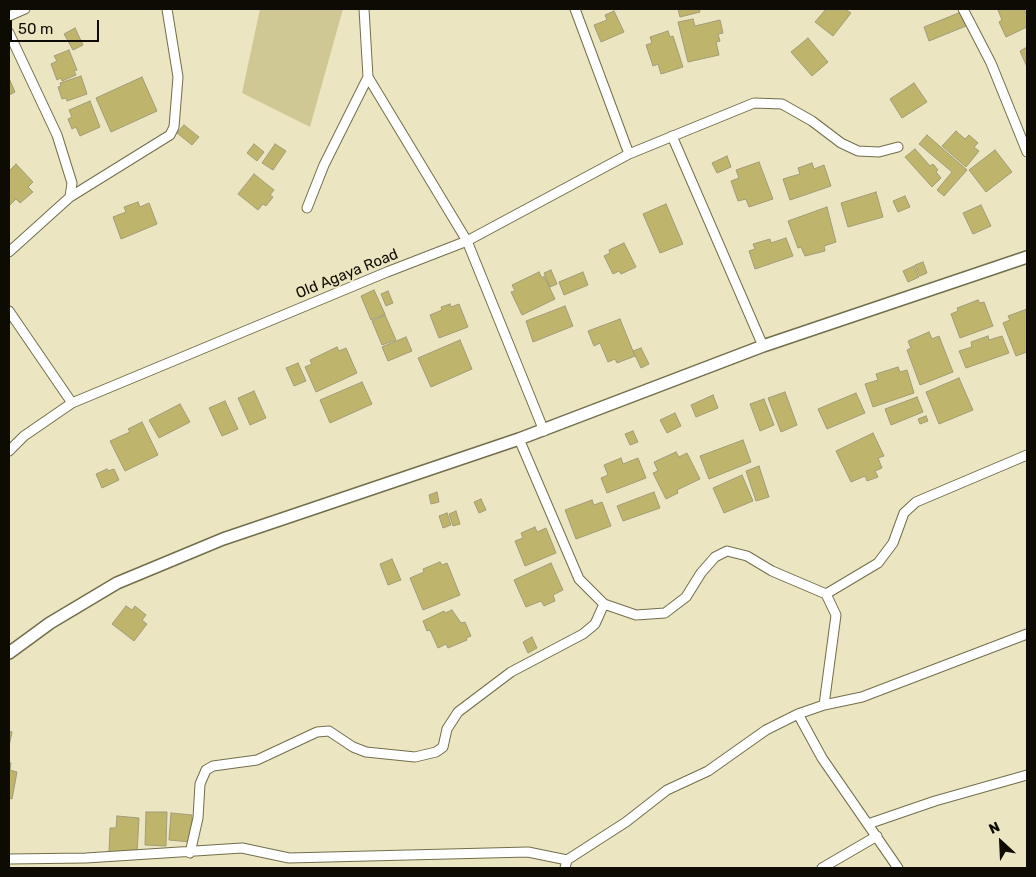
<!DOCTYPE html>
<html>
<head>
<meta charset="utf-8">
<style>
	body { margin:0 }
	#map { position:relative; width:1036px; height:877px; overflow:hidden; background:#ebe6c1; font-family:Rubik,sans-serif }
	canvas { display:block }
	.frame { position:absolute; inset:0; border:10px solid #0d0b02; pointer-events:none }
	.north { position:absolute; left:976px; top:817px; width:50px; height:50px; -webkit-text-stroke:4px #ebe6c1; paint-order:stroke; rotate:335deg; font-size:14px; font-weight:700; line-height:20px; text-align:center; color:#0d0b02 }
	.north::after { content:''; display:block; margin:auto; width:18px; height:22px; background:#0d0b02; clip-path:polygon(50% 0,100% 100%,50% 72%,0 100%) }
	.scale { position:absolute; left:10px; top:20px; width:89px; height:22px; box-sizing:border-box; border:2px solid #0d0b02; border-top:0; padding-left:6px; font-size:15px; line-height:18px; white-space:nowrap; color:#0d0b02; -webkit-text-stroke:4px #ebe6c1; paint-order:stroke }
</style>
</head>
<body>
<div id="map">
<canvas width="1036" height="877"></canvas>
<div class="frame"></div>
<div class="north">N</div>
<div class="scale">50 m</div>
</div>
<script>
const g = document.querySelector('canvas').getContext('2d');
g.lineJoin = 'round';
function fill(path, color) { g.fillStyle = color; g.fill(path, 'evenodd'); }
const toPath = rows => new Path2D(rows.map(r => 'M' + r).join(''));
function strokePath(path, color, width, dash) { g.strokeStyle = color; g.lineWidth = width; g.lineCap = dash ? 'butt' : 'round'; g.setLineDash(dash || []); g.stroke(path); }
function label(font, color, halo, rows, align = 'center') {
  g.font = font + ' Rubik,sans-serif'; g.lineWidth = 4; g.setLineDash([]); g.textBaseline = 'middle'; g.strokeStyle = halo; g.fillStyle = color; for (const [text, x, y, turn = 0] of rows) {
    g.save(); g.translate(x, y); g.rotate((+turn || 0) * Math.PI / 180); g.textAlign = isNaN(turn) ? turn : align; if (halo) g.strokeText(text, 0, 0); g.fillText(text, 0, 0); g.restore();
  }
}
fill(toPath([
	[260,9,343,9,310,127,242,93]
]), '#d0c894');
const building = toPath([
	[678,9,699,9,700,12,680,17,678,9],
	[826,9,845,9,851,13,833,36,815,22,826,9],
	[1002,9,1024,9,1027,15,1027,27,1006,37,999,22,1002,20,998,10,1002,9],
	[614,11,624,32,601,42,594,25,607,20,605,15,614,11],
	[961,12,966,26,929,41,924,27,961,12],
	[693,19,695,26,720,20,723,33,718,34,720,41,716,42,719,55,688,62,678,22,693,19],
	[75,28,83,45,73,50,64,34,75,28],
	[668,31,670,37,673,36,683,67,661,74,658,64,653,66,646,45,652,43,650,37,668,31],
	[808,38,828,62,812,76,791,52,808,38],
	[1027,47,1027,67,1020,51,1027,47],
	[69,50,77,70,74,71,76,75,62,81,61,78,57,80,51,64,57,61,54,56,69,50],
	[81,76,87,94,67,101,66,98,62,99,58,87,61,86,60,83,81,76],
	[142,77,157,111,111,132,96,98,142,77],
	[9,78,15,92,9,95,9,78],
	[914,83,927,102,902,118,890,99,914,83],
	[90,101,100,127,80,136,76,127,72,129,68,119,72,117,69,110,90,101],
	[184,125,199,137,192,145,177,133,184,125],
	[956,131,965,139,969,135,978,143,974,147,979,151,966,167,942,146,956,131],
	[927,135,967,170,944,196,937,190,952,172,919,144,927,135],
	[254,144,264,152,257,161,247,153,254,144],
	[275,144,286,151,273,170,262,163,275,144],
	[915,149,930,166,933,164,938,170,936,172,941,178,932,187,905,157,915,149],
	[995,150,1012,172,986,192,969,170,995,150],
	[727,156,731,167,717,173,712,163,727,156],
	[759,162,773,199,749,207,746,199,738,201,731,181,739,178,736,170,759,162],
	[812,163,814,169,824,165,831,186,790,200,783,179,800,174,798,168,812,163],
	[16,164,33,182,28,187,33,192,20,203,16,199,9,206,9,171,16,164],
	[254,174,274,190,270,195,273,197,266,206,263,204,258,210,238,194,254,174],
	[876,192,883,217,848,227,841,203,876,192],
	[905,196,910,207,898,212,893,201,905,196],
	[138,202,140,207,149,203,157,224,121,239,113,217,126,212,124,207,138,202],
	[666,204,683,244,660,253,643,214,666,204],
	[981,205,991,226,973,234,963,213,981,205],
	[827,207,836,242,824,246,825,251,805,256,801,247,798,248,788,221,827,207],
	[786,238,793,256,755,269,749,251,755,249,753,244,770,239,771,243,786,238],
	[624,243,636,267,621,274,619,271,613,274,604,256,610,253,609,250,624,243],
	[923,262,927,273,920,276,915,265,923,262],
	[914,266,919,277,908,282,903,271,914,266],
	[551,270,557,284,550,287,544,273,551,270],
	[539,272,542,278,544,276,555,299,522,315,511,292,515,291,512,285,539,272],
	[583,272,588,285,564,295,559,282,583,272],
	[374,290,385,314,371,320,361,296,374,290],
	[388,291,393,303,386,306,381,294,388,291],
	[978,300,980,303,984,302,993,326,960,338,951,314,958,311,957,308,978,300],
	[450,304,451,307,459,304,468,327,439,338,430,315,442,310,441,307,450,304],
	[565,306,573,326,533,342,526,321,565,306],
	[1027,309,1027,352,1016,356,1003,323,1010,320,1008,316,1027,309],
	[385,315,396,340,382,345,372,321,385,315],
	[620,319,635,356,617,363,615,359,608,362,600,343,594,346,588,331,620,319],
	[929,332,932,339,939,336,953,372,920,385,907,350,911,348,908,341,929,332],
	[988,336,989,340,1002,336,1009,353,966,368,959,351,972,347,971,342,988,336],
	[406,337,412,351,388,361,382,347,406,337],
	[460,340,472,369,431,387,418,358,460,340],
	[337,347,339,351,346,348,357,373,316,392,305,367,312,364,310,360,337,347],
	[641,348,649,364,641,368,633,351,641,348],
	[298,363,306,381,294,386,286,368,298,363],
	[898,367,900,372,907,370,914,393,873,407,865,384,878,380,876,374,898,367],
	[959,378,973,410,939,424,926,392,959,378],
	[362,382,372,404,330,423,320,400,362,382],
	[254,391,266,418,250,425,238,398,254,391],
	[785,392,797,425,781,432,768,398,785,392],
	[856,393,865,413,827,429,818,409,856,393],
	[713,395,718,408,696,417,691,405,713,395],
	[917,397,923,412,891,425,885,409,917,397],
	[764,399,774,425,760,431,750,404,764,399],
	[225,401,238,429,222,436,209,408,225,401],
	[180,404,190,422,159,438,149,420,180,404],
	[675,413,681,426,667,433,660,420,675,413],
	[926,416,928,421,920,424,918,419,926,416],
	[142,422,158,455,125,471,110,441,130,432,128,429,142,422],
	[633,431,638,442,630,445,625,434,633,431],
	[873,433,884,456,878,458,882,468,875,471,878,477,867,481,865,476,851,482,836,451,873,433],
	[743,440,751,462,709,479,700,456,743,440],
	[676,452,679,457,687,453,700,479,677,490,678,493,666,499,653,473,658,471,654,462,676,452],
	[621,458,623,464,638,458,646,478,607,493,601,478,608,475,604,465,621,458],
	[759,466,769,497,756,501,746,471,759,466],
	[107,469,108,471,114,469,119,480,102,488,96,474,107,469],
	[742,475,753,501,724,513,713,488,742,475],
	[437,492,439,502,431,504,429,495,437,492],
	[654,492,660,508,623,521,617,506,654,492],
	[481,499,486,510,479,513,474,502,481,499],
	[592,500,594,505,602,502,611,526,576,539,565,510,592,500],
	[456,511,460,524,453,526,449,514,456,511],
	[447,513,451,525,443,528,439,516,447,513],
	[535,527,537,532,546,528,556,553,525,566,515,541,523,538,521,533,535,527],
	[392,559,401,580,388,585,380,564,392,559],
	[440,562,442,565,447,563,460,595,423,610,410,578,424,572,423,569,440,562],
	[551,563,563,590,553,595,555,601,544,606,541,601,526,607,514,580,551,563],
	[126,606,132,610,135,606,146,615,142,620,147,624,134,641,112,624,126,606],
	[452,610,461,623,465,622,471,636,466,638,467,640,448,648,446,644,438,648,430,630,427,631,423,621,444,611,445,613,452,610],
	[532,637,537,648,528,653,523,642,532,637],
	[9,731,12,732,9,746,9,731],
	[9,762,11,763,10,770,17,772,12,799,9,798,9,762],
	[146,812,167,812,166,846,145,845,146,812],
	[171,813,192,815,190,842,169,840,171,813],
	[117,816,139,818,137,853,109,852,110,828,116,828,117,816]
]);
fill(building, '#bfb46b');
strokePath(building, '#a19c79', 1);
const minor = toPath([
	[364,9,368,77,467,241,544,431],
	[575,9,629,154],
	[963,9,991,63,1027,152],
	[9,16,25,9],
	[9,33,57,135,72,183,70,197,9,252],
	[672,136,763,346],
	[70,197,170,135,174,127,178,77,167,9],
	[307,208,324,165,368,77],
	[9,311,72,403],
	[519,439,579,579,604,604,636,615,665,613,686,597,701,573,715,557,727,551,747,556,772,571,826,594,836,615,824,705],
	[9,451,24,436,72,403,387,272,467,241,629,154,754,103,782,104,812,121,841,143,858,151,879,152,898,147],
	[826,594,878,563,893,543,904,513,916,502,1027,455],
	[798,714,822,758,898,868],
	[868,824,935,801,1027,775],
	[190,853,198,818,200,784,206,770,213,766,257,760,317,732,329,731,353,747,366,752,415,757,436,752,443,747,447,729,458,712,511,672,583,634,595,624,604,604],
	[9,859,86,858,242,848,289,858,528,852,567,860],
	[565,868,567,860,626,822,667,790,708,771,766,730,798,714,824,705,862,697,1027,634],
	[822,868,877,836]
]);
const tertiary = toPath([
	[9,653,50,623,117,583,223,539,519,439,763,346,1027,257]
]);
strokePath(minor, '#726e4c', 11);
strokePath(tertiary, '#726e4c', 14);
strokePath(minor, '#fff', 9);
strokePath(tertiary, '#fff', 11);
label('15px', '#0d0b02', '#ebe6c1', [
	["Old Agaya Road",347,274,-22]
]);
</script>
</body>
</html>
